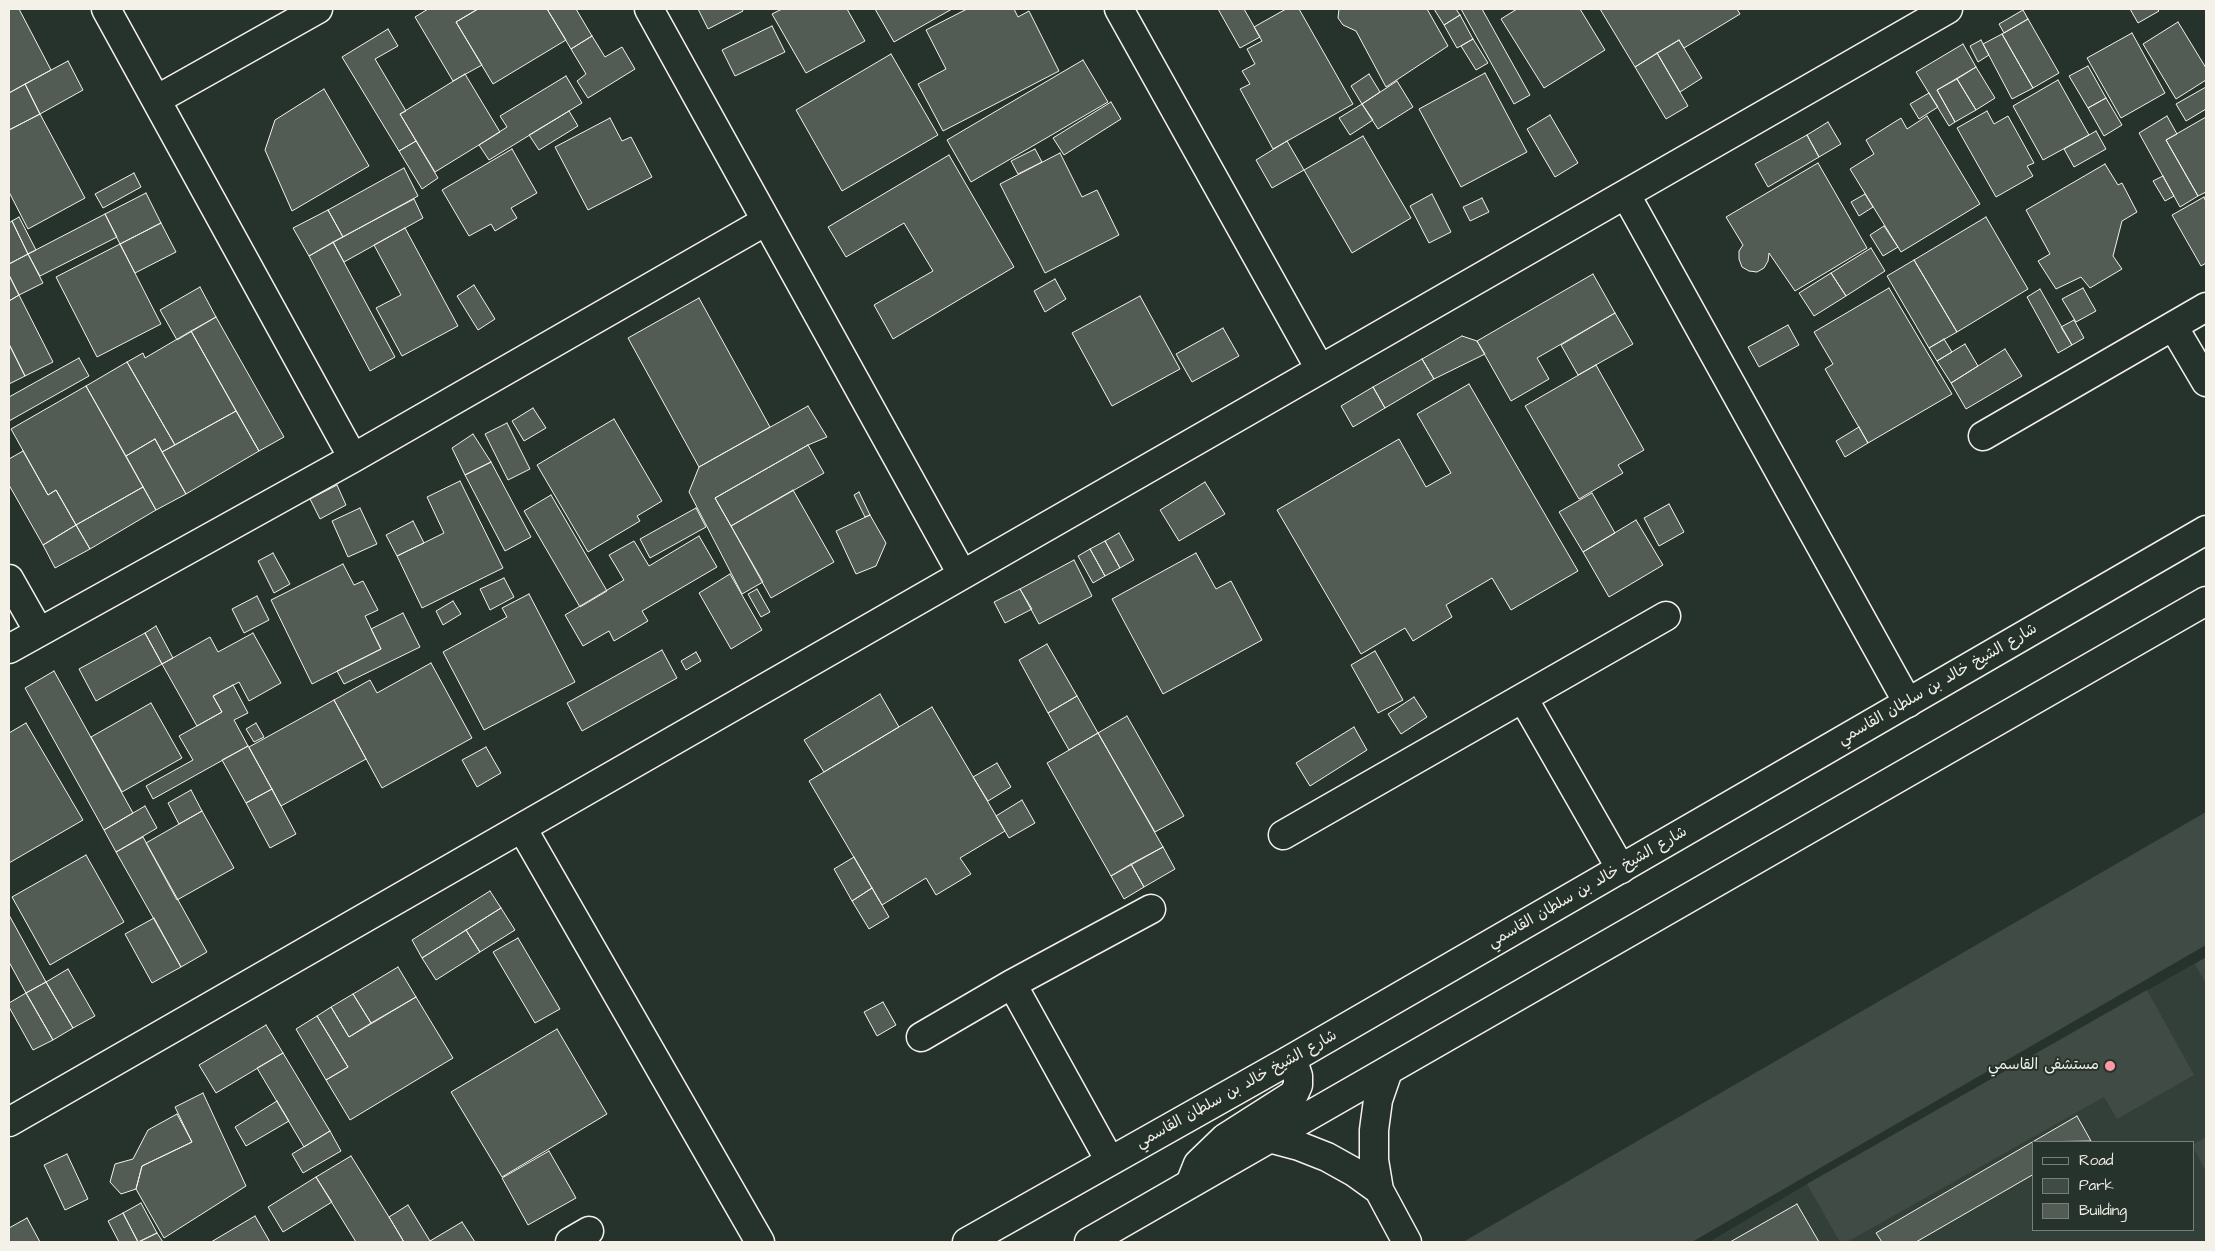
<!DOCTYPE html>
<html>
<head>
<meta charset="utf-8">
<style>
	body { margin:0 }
	#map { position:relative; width:2215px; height:1251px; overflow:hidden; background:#26332d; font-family:"Architects Daughter",sans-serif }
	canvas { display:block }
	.frame { position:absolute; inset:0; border:10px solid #f4f1e8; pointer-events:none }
	.legend { position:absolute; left:2032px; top:1141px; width:162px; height:90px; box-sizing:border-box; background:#26332d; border:1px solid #787f78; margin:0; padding:6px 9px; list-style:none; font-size:15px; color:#f4f1e8 }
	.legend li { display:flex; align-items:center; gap:10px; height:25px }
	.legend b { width:25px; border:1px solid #787f78 }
</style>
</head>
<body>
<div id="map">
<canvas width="2215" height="1251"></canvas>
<div class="frame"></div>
<ul class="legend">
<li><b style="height:6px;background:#26332d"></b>Road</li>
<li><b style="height:14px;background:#414b45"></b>Park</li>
<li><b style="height:14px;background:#525c55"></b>Building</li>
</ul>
</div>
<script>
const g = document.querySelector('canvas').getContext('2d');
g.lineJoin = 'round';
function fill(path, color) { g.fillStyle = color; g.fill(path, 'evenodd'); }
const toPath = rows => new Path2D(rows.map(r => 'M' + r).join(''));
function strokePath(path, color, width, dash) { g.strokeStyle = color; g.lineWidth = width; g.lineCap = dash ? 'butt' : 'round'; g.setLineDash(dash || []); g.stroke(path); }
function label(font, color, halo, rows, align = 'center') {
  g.font = font + ' "Architects Daughter","Playpen Sans Arabic",sans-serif'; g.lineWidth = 4; g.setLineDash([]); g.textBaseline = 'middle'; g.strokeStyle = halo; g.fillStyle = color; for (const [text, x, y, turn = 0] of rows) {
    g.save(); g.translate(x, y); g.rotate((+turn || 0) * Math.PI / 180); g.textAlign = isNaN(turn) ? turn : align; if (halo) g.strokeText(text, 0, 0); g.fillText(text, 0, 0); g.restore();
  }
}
fill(toPath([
	[2206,957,2206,1242,1709,1242,1807,1184],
	[2034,1142,2194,1142,2194,1230,2034,1230]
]), '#333f39');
fill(toPath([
	[2206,812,2206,945,1692,1242,1463,1242],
	[2206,957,2206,984,2195,964],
	[2147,990,2194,1075,2117,1119,2104,1097,1847,1242,1840,1242,1807,1184],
	[2206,1137,2206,1172,2194,1149,2194,1144]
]), '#414b45');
const building = toPath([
	[9,9,19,9,51,70,9,93,9,9],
	[428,9,478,9,456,22,482,65,453,81,415,17,428,9],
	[478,9,547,9,566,40,493,84,456,22,478,9],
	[547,9,576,9,592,36,571,49,547,9],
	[698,9,742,9,743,11,708,29,698,9],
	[782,9,847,9,865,41,806,73,772,14,782,9],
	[875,9,952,9,894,42,875,9],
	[967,9,1014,9,1018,17,1029,11,1059,71,943,131,918,84,946,69,926,30,967,9],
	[1218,9,1244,9,1260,37,1240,48,1218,9],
	[1286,9,1299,9,1353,104,1273,149,1240,89,1250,84,1242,71,1255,64,1247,49,1262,41,1254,27,1286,9],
	[1339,9,1427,9,1448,46,1386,87,1356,31,1343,25,1338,18,1339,9],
	[1434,9,1456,9,1460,15,1444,25,1434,9],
	[1461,9,1482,9,1530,95,1514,104,1461,9],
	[1517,9,1580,9,1605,50,1544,88,1501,19,1517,9],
	[1600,9,1737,9,1740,14,1684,48,1679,40,1635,67,1600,9],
	[2130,9,2157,9,2159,11,2138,23,2130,9],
	[2023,10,2028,19,2004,33,1999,24,2023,10],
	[1460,15,1473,39,1457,48,1444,25,1460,15],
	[2028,19,2059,73,2033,88,2002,34,2028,19],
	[2178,22,2206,68,2206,80,2176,99,2143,44,2178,22],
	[772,26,785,52,735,76,722,50,772,26],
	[388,29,398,46,375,59,406,111,400,114,416,141,399,151,342,57,388,29],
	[2132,33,2165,93,2121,118,2087,58,2132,33],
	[2002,34,2033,88,2012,99,1983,44,2002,34],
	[592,36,605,57,622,47,635,69,588,98,577,81,586,74,571,49,592,36],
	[1473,39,1488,63,1476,70,1461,46,1473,39],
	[1679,40,1702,78,1680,92,1657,53,1679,40],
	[1981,40,1989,55,1978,62,1970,46,1981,40],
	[1963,44,1976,67,1937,90,1955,122,1949,126,1916,72,1963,44],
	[1657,53,1688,106,1666,119,1635,67,1657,53],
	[891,54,938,135,842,191,796,110,891,54],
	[1083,60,1108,102,971,182,947,140,1083,60],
	[68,61,83,90,40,114,25,84,68,61],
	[2088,66,2106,98,2088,108,2069,76,2088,66],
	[1976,67,1995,98,1976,110,1957,79,1976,67],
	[1485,73,1527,152,1461,187,1419,109,1485,73],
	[465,74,500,132,435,172,400,114,465,74],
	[1369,74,1380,92,1362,104,1351,86,1369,74],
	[566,76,582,103,489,160,479,145,507,127,500,116,566,76],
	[1957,79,1976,110,1955,122,1937,90,1957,79],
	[2058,80,2089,135,2043,160,2013,106,2058,80],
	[1397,81,1413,107,1378,129,1362,104,1397,81],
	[25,84,40,114,9,130,9,93,25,84],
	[2206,87,2206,109,2186,121,2176,104,2206,87],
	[324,89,369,166,292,211,265,150,275,120,324,89],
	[1929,93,1938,107,1919,119,1910,104,1929,93],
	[2106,98,2122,125,2104,136,2088,108,2106,98],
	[1111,102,1121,119,1064,155,1053,138,1111,102],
	[1362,104,1373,120,1350,135,1339,118,1362,104],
	[569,111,578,126,539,150,529,135,569,111],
	[1987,111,1994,124,2008,116,2034,163,2027,166,2033,176,1996,197,1957,128,1987,111],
	[40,114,85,198,28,229,9,192,9,130,40,114],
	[1550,115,1578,163,1555,177,1527,129,1550,115],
	[1927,116,1980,204,1901,252,1850,169,1874,154,1866,140,1901,118,1907,129,1927,116],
	[2167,116,2177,134,2166,140,2198,196,2180,207,2139,133,2167,116],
	[2206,117,2206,192,2198,196,2166,140,2206,117],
	[610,118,622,141,631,137,652,177,588,210,555,147,610,118],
	[1828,122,1841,144,1819,157,1807,135,1828,122],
	[2096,131,2106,149,2074,167,2064,149,2096,131],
	[1807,135,1819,157,1768,187,1755,164,1807,135],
	[1363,136,1411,218,1352,253,1304,170,1363,136],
	[416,141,438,178,422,189,399,151,416,141],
	[1287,141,1304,170,1272,188,1256,160,1287,141],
	[512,149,537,193,511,208,517,218,495,231,491,224,469,236,442,190,512,149],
	[1035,149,1042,162,1018,174,1011,161,1035,149],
	[1060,153,1082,197,1097,190,1119,235,1045,273,1000,184,1060,153],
	[949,155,1014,267,893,339,874,305,933,271,904,223,846,257,828,227,949,155],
	[1818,163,1867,248,1795,291,1769,253,1768,261,1764,268,1757,272,1749,271,1742,267,1739,259,1739,251,1743,245,1726,217,1818,163],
	[2105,164,2118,185,2122,183,2137,212,2122,221,2113,256,2122,269,2090,288,2081,277,2056,289,2038,261,2050,254,2026,210,2105,164],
	[404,168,418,196,343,237,328,210,404,168],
	[134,173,141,187,103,208,95,194,134,173],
	[2163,176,2174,196,2165,201,2153,181,2163,176],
	[146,193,161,223,120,244,105,214,146,193],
	[1432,194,1451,232,1429,243,1410,206,1432,194],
	[1865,194,1873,207,1859,216,1851,202,1865,194],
	[2204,197,2206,202,2206,263,2201,266,2172,215,2204,197],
	[1482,198,1489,212,1470,221,1463,207,1482,198],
	[414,199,423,218,344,262,333,242,414,199],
	[328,210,343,237,309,256,293,228,328,210],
	[105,214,117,237,40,276,28,254,105,214],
	[19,217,36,250,28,254,12,221,19,217],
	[1986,217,2028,289,1957,332,1914,260,1986,217],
	[12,221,28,254,9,264,9,223,12,221],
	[161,223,176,252,135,273,120,244,161,223],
	[1884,226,1898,247,1883,256,1870,235,1884,226],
	[405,228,458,326,402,356,376,308,401,295,374,245,405,228],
	[333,242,395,357,370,371,309,256,333,242],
	[120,244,161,324,97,357,56,277,120,244],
	[1871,248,1885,271,1846,296,1831,273,1871,248],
	[28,254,43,283,19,295,9,275,9,264,28,254],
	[1914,260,1957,332,1929,348,1887,276,1914,260],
	[1831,273,1846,296,1814,316,1799,293,1831,273],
	[1593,274,1615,313,1537,358,1549,379,1511,401,1477,341,1593,274],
	[9,275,19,295,9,301,9,275],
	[1055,279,1066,299,1045,312,1034,291,1055,279],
	[474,285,495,319,478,330,457,296,474,285],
	[200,287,216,317,177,340,160,310,200,287],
	[1889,288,1952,394,1868,443,1825,369,1833,364,1814,332,1889,288],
	[2083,288,2096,311,2076,322,2062,299,2083,288],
	[2040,289,2072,345,2058,353,2027,297,2040,289],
	[19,295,53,362,25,376,9,344,9,301,19,295],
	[1140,296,1180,369,1112,406,1072,333,1140,296],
	[699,298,770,427,699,467,628,338,699,298],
	[1615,313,1633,344,1578,375,1561,345,1615,313],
	[216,317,284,437,259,451,191,331,216,317],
	[2074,320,2084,338,2072,345,2061,327,2074,320],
	[1788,325,1799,345,1759,367,1748,347,1788,325],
	[1223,328,1239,356,1192,382,1176,354,1223,328],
	[191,331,236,411,175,445,127,362,143,353,145,358,191,331],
	[1462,336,1477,341,1485,354,1434,379,1422,359,1462,336],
	[1944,339,1952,352,1937,361,1929,348,1944,339],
	[9,344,25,376,9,384,9,344],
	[1965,344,1978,366,1951,383,1937,361,1965,344],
	[2005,349,2022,376,1966,409,1951,383,2005,349],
	[79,358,89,376,9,421,9,397,79,358],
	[1422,359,1434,379,1385,408,1373,387,1422,359],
	[127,362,175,445,162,452,155,439,126,456,86,386,127,362],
	[1596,365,1644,450,1618,465,1623,473,1579,499,1525,406,1596,365],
	[1469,384,1578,571,1511,610,1492,578,1446,605,1452,617,1413,641,1405,628,1361,654,1277,510,1399,439,1426,487,1451,473,1417,414,1469,384],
	[86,386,143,487,76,525,56,490,48,495,11,429,86,386],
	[1373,387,1385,408,1353,427,1341,406,1373,387],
	[808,406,827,437,808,445,715,498,763,582,742,594,689,492,699,467,808,406],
	[533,408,546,428,524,441,512,421,533,408],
	[236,411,259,451,186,494,162,452,236,411],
	[614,419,662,501,637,516,640,521,588,552,537,465,614,419],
	[507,423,530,469,508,480,485,434,507,423],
	[1859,427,1868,443,1845,457,1836,441,1859,427],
	[473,434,491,462,465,475,452,448,473,434],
	[155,439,186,494,156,510,126,456,155,439],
	[808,445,824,473,731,526,715,498,808,445],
	[23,451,48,495,56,490,76,525,43,545,9,485,9,459,23,451],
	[491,462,531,537,505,551,465,475,491,462],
	[460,481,503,568,422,608,397,556,444,533,427,497,460,481],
	[1205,482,1225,514,1179,541,1160,510,1205,482],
	[337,485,346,505,320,519,310,499,337,485],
	[143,487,156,510,90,549,76,525,143,487],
	[793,490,834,562,771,598,731,526,793,490],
	[859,492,870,515,865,517,854,495,859,492],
	[1592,493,1615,533,1583,552,1559,512,1592,493],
	[551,495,607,591,580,607,524,511,551,495],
	[1669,504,1684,532,1659,546,1644,518,1669,504],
	[360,508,377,544,348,557,332,521,360,508],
	[696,508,706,527,650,558,640,539,696,508],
	[870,515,886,543,876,566,856,574,836,531,870,515],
	[1636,520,1663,565,1609,597,1583,552,1636,520],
	[413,521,424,543,397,556,386,535,413,521],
	[76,525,90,549,55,568,43,545,76,525],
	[1119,533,1134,560,1120,568,1105,541,1119,533],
	[699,536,717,567,642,611,648,621,614,641,609,631,583,646,565,615,624,580,609,555,634,541,649,566,699,536],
	[1105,541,1120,568,1105,576,1090,549,1105,541],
	[1090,549,1105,576,1093,583,1078,556,1090,549],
	[273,553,290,584,274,593,258,561,273,553],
	[1196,553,1216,589,1231,581,1262,640,1163,694,1112,599,1196,553],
	[1074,560,1092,596,1039,624,1020,589,1074,560],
	[343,564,354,585,363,581,378,610,365,616,381,649,312,684,271,600,343,564],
	[730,574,762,630,731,649,699,593,730,574],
	[504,578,514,597,490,610,480,589,504,578],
	[757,589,770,612,761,617,748,594,757,589],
	[1020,589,1032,609,1005,623,994,602,1020,589],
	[529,594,575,682,484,730,443,652,507,617,502,608,529,594],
	[257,596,269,620,244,633,232,609,257,596],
	[453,601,461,614,443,625,436,611,453,601],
	[403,613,420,647,344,684,337,671,381,649,371,629,403,613],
	[156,626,173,658,162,664,145,633,156,626],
	[145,633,162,664,96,701,79,669,145,633],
	[253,633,281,683,249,701,239,682,213,696,222,712,197,726,162,664,210,637,218,652,253,633],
	[1047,644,1077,696,1048,713,1019,660,1047,644],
	[662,650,677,678,582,731,567,703,662,650],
	[1375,651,1403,700,1378,713,1351,665,1375,651],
	[696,652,701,661,686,670,681,661,696,652],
	[431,663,472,738,382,788,334,700,370,680,377,693,431,663],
	[54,671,133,813,104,830,25,688,54,671],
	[233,685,248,713,234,720,248,746,153,799,146,786,193,760,179,736,222,712,213,696,233,685],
	[880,694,899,727,824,772,804,740,880,694],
	[1077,696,1098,733,1069,750,1048,713,1077,696],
	[1414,697,1427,717,1401,734,1388,714,1414,697],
	[334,700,366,759,281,806,249,747,334,700],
	[151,703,182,758,122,792,91,737,151,703],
	[932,707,1005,831,960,858,971,874,936,895,926,878,882,905,809,781,932,707],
	[1127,716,1184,816,1155,832,1098,733,1127,716],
	[26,723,83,820,9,863,9,733,26,723],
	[256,723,264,737,254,742,246,729,256,723],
	[1354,727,1367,750,1310,786,1296,763,1354,727],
	[1098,733,1163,847,1111,876,1047,763,1098,733],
	[248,746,272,789,246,803,222,760,248,746],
	[486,747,501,773,477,787,462,760,486,747],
	[997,763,1011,787,988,801,973,777,997,763],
	[272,789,296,834,270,848,246,803,272,789],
	[191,790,202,811,179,824,168,803,191,790],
	[1022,800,1035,823,1009,838,996,816,1022,800],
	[145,806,157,828,116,852,104,830,145,806],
	[202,811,234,868,177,900,146,843,202,811],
	[143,837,207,952,181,967,116,852,143,837],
	[1163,847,1175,869,1144,887,1131,864,1163,847],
	[86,855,124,922,50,965,12,897,86,855],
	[854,857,872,888,852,901,834,869,854,857],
	[1131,864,1144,887,1124,899,1111,876,1131,864],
	[872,888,889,917,869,929,852,901,872,888],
	[490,891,501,908,422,958,412,940,490,891],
	[501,908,515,930,480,952,466,930,501,908],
	[9,915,46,982,26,993,9,962,9,915],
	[154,918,181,967,152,983,125,934,154,918],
	[466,930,480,952,436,980,422,958,466,930],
	[518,938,560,1009,535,1023,493,952,518,938],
	[398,967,416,997,371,1023,353,994,398,967],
	[68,969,95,1016,73,1028,46,982,68,969],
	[46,982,73,1028,53,1040,26,993,46,982],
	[26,993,53,1040,33,1050,9,1007,9,1003,26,993],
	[353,994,371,1023,349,1037,331,1007,353,994],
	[416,997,453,1058,350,1120,326,1080,348,1067,317,1016,331,1007,349,1037,416,997],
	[883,1002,896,1025,877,1036,864,1012,883,1002],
	[317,1016,348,1067,326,1080,296,1029,317,1016],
	[266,1025,283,1053,216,1093,199,1065,266,1025],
	[557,1029,607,1114,502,1177,451,1092,557,1029],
	[283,1053,330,1131,304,1147,257,1068,283,1053],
	[203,1093,246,1186,164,1238,136,1189,142,1166,192,1142,175,1107,203,1093],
	[277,1101,289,1121,246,1146,235,1127,277,1101],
	[177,1114,192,1142,142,1166,136,1189,121,1194,110,1182,115,1164,133,1159,148,1130,177,1114],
	[2077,1116,2091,1141,2034,1142,2034,1174,1916,1242,1882,1242,1876,1233,2077,1116],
	[330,1131,341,1151,303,1173,292,1154,330,1131],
	[549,1151,576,1198,528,1225,502,1178,549,1151],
	[67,1154,88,1199,65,1210,44,1165,67,1154],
	[351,1156,389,1217,404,1242,356,1242,316,1177,351,1156],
	[316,1177,332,1202,283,1232,268,1207,316,1177],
	[141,1203,157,1233,138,1242,123,1213,141,1203],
	[1797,1204,1819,1242,1730,1242,1767,1221,1797,1204],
	[408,1205,430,1241,429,1242,404,1242,389,1217,408,1205],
	[123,1213,138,1242,119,1242,108,1221,123,1213],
	[255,1216,270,1242,211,1242,255,1216],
	[27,1218,40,1242,9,1242,9,1228,27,1218],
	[462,1222,475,1242,431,1242,430,1241,462,1222],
	[157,1233,163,1242,139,1242,157,1233]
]);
fill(building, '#525c55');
strokePath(building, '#f4f1e8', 1);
const minor = toPath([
	[106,9,353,458],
	[649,9,962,574],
	[1119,9,1320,369],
	[156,100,318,9],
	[1626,195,1908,703],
	[2173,326,2206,382],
	[1983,436,2206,307],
	[9,579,39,632],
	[9,649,353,458,766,221],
	[1523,698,1621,869],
	[522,828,760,1242],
	[1283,835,1666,616],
	[1012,984,1110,1161],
	[921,1037,1012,984,1151,909],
	[1388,1071,1378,1100,1374,1130,1374,1160,1379,1190,1407,1242],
	[9,1122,1948,9],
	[1269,1138,1299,1146,1327,1157,1354,1172,1379,1190],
	[570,1242,589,1231]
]);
const secondary = toPath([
	[1192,1179,1198,1164,1225,1138,1294,1094,1298,1085,1298,1076,1295,1067,1288,1061],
	[967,1242,1288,1061,2206,530],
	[1089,1242,2206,601]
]);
strokePath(minor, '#f4f1e8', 31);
strokePath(secondary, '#f4f1e8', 31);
strokePath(minor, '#26332d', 28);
strokePath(secondary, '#26332d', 28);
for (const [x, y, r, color] of [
	[2110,1066,6,"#ff9aa2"]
]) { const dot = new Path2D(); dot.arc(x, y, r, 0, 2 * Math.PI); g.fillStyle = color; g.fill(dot); strokePath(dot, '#26332d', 2); }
label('15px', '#f4f1e8', '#26332d', [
	["شارع الشيخ خالد بن سلطان القاسمي",1938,685,-30],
	["شارع الشيخ خالد بن سلطان القاسمي",1588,888,-30],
	["شارع الشيخ خالد بن سلطان القاسمي",1237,1090,-29]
]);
label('15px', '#f4f1e8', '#26332d', [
	["مستشفى القاسمي",2099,1066]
], 'right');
</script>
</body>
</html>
